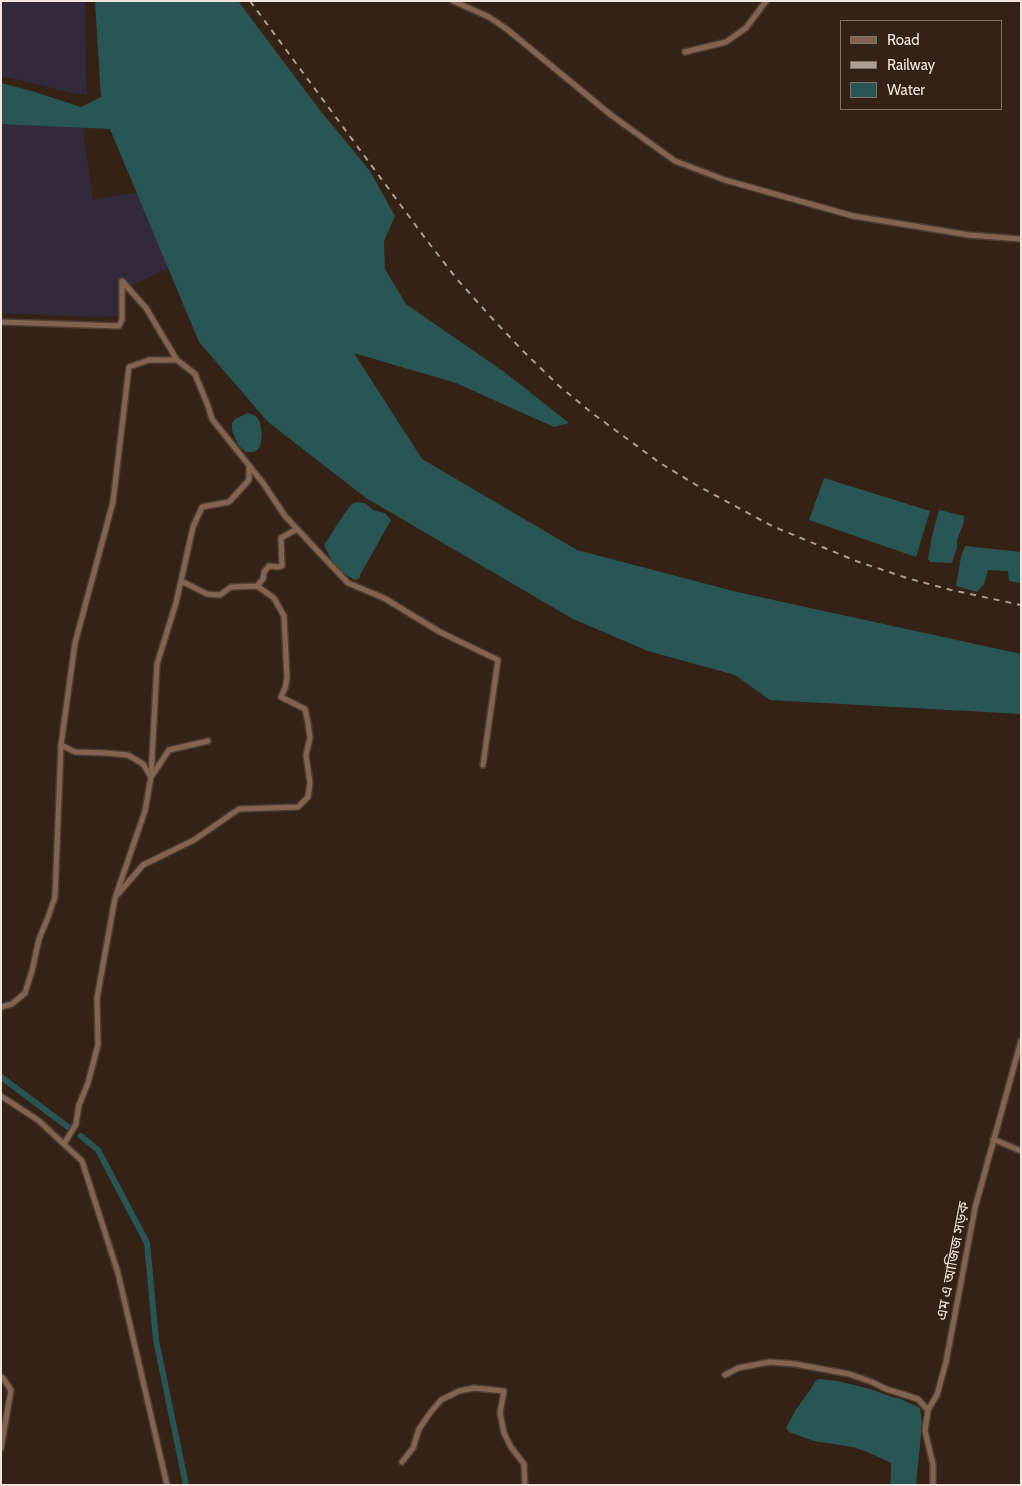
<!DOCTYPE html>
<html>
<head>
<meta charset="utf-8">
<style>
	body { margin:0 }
	#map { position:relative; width:1022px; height:1486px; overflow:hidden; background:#342216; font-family:Cabin,sans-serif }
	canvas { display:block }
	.frame { position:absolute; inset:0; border:2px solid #f1e4dc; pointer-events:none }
	.legend { position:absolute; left:840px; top:20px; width:162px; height:90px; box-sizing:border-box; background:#342216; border:1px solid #807065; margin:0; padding:6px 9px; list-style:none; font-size:15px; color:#f1e4dc }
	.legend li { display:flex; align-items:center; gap:10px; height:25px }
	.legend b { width:25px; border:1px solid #807065 }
</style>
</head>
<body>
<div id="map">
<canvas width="1022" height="1486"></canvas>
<div class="frame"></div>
<ul class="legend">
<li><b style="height:6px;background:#836451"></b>Road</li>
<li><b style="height:6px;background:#ad9f95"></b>Railway</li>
<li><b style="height:14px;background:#2a5555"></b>Water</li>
</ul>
</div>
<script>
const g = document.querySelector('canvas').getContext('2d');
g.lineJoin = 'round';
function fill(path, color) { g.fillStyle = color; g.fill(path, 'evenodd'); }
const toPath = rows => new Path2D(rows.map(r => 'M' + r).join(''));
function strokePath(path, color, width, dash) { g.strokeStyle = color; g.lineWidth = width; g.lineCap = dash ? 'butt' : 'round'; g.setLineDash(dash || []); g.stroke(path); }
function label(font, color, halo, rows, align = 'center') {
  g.font = font + ' Cabin,"Noto Sans Bengali",sans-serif'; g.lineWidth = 5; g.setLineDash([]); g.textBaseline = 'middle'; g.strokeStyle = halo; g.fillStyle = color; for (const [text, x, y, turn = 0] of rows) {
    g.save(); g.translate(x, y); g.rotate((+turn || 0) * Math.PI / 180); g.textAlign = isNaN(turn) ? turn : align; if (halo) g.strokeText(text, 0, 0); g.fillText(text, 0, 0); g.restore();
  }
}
fill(toPath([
	[1,1,85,1,87,96,1,76],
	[1,123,82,123,93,200,137,192,170,267,126,288,121,316,96,317,1,313]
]), '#322a3a');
fill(toPath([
	[95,1,238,1,319,109,370,171,395,216,384,241,385,269,406,304,507,374,569,423,554,427,456,383,354,353,422,459,577,550,737,592,1021,654,1021,714,770,700,735,675,648,651,573,619,366,498,268,422,199,342,110,129,1,124,1,83,32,91,81,107,101,97],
	[248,413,256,416,260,422,262,435,260,447,254,452,246,452,238,445,232,430,232,423,235,419],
	[824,478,930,511,916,557,809,520],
	[357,502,365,503,373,510,385,513,391,520,360,575,360,578,355,580,343,573,333,563,324,545,344,514,352,504],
	[939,510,964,516,964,522,957,540,957,547,952,563,930,562,928,559,932,536],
	[965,546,1021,552,1021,583,1009,581,1008,571,988,570,984,584,977,592,956,586,961,557],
	[820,1379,838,1381,870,1389,892,1397,901,1399,920,1408,922,1424,916,1485,890,1485,891,1477,891,1463,887,1461,865,1451,853,1447,814,1441,789,1432,786,1428,795,1411,812,1387,816,1380]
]), '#2a5555');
strokePath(toPath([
	[1,1077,68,1127],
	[81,1136,98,1150,147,1243,156,1340,186,1485]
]), '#2a5555', 6);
const street = toPath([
	[453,1,489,17,508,30,611,115,675,161,725,180,853,216,969,235,1021,239],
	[685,52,726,42,746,28,766,1],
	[122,281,146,308,177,360,195,374,208,406,212,419,263,483,285,516,329,563,348,583,384,598,440,632,498,660,483,765],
	[1,322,119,326,122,320,122,282],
	[257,586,263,579,264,572,269,566,277,567,282,566,281,538,297,529],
	[61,745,75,752,106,753,128,755,143,764,151,777,169,750,208,741],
	[118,894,143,865,194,840,239,809,298,807,308,797,310,783,306,755,310,738,308,723,305,709,281,697,285,688,287,678,284,616,274,598,257,586,231,587,220,595,207,594,181,581],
	[1,1007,12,1004,25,993,32,971,39,939,47,920,55,897,61,745,75,643,113,502,129,367,149,360,177,360],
	[1,1096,38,1120,82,1161,118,1273,167,1485],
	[993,1139,1021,1151],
	[64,1144,76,1124,79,1105,88,1083,98,1045,97,998,115,898,145,811,151,777,157,664,176,603,193,527,202,507,229,502,249,480,249,467],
	[725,1375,738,1368,770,1362,795,1364,849,1374,872,1382,886,1389,918,1399,928,1410],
	[1,1377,3,1378,11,1390,1,1448],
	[402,1462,413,1448,419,1429,430,1413,441,1400,459,1391,474,1388,504,1391,500,1413,504,1433,511,1447,524,1464,525,1485],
	[933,1485,933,1464,925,1431,928,1410,937,1395,946,1362,975,1208,1021,1041]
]);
strokePath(street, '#4e3d32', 8);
strokePath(street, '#836451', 5);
strokePath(toPath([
	[250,1,425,238,456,278,489,315,522,350,558,385,592,413,660,463,698,486,772,526,856,561,907,578,951,590,1021,605]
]), '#ad9f95', 2, [6, 6]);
label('15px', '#f1e4dc', '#342216', [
	["এম এ আজিজ সড়ক",953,1261,-79]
]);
</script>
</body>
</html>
